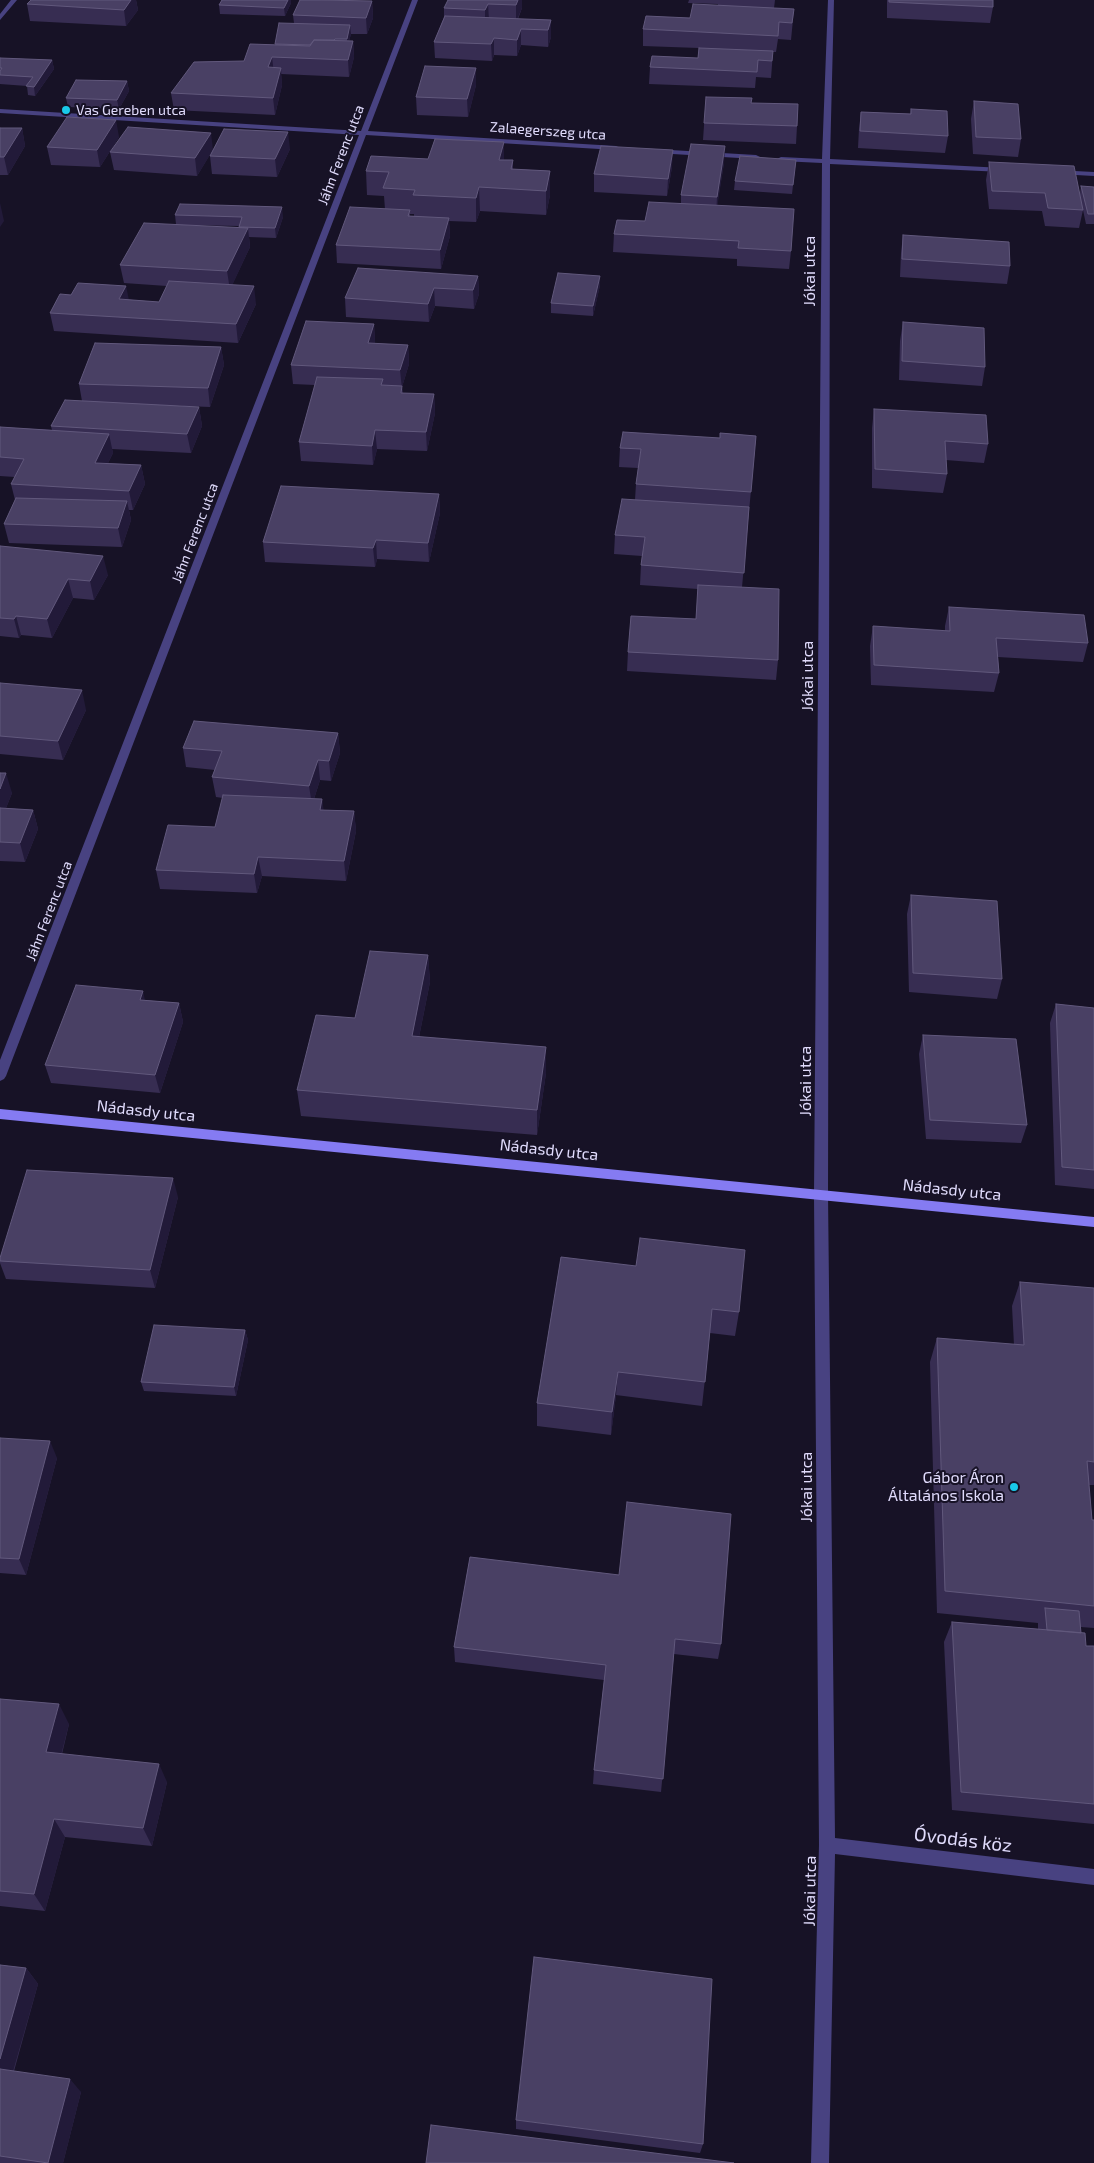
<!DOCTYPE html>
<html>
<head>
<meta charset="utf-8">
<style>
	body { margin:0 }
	canvas { display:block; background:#171226 }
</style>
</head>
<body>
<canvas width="1094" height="2163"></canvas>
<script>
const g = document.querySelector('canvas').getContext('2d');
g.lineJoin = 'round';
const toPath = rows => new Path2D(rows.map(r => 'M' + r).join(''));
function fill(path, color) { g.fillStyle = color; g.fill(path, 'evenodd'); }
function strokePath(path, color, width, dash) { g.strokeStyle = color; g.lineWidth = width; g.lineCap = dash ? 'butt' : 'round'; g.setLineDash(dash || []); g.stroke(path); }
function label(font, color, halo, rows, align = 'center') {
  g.font = font + ' "Exo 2",sans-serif'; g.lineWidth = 4; g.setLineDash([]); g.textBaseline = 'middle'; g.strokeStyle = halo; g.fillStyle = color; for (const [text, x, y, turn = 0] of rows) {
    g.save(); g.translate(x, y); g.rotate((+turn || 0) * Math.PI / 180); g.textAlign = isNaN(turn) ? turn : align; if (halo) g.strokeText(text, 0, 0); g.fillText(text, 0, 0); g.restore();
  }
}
fill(toPath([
	[11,0,17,0,0,20,0,14,11,0],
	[412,0,418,0,368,131,616,146,620,148,616,150,366,135,6,1076,4,1079,0,1081,0,1060,359,135,0,113,0,109,361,131,412,0],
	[828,0,834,0,830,159,1003,168,1007,170,1003,172,830,164,828,1195,835,1838,1094,1869,1094,1885,835,1854,829,2163,811,2163,819,1845,814,1195,822,163,781,161,777,159,781,157,822,159,828,0],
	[653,149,756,155,760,157,756,159,656,153,652,151,653,149],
	[1055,170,1094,172,1094,176,1058,174,1055,174,1055,170]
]), '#484281');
fill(toPath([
	[0,1109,1094,1217,1094,1227,0,1119,0,1109]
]), '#857bf2');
fill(toPath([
	[31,0,136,0,138,10,126,26,30,21,27,4],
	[222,0,291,0,291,3,285,16,220,14,219,5],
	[522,0,522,8,518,19,551,20,551,37,548,47,521,45,517,56,494,55,492,61,435,58,434,42,444,17,444,8],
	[689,0,775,0,774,8,794,9,791,40,778,39,776,52,773,52,771,78,756,77,755,88,649,84,650,67,698,58,699,48,643,46,643,29,690,18,718,5,718,4,688,3],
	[887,0,993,0,993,7,990,23,887,18],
	[372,1,373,18,367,34,351,34,349,41,353,41,354,57,349,77,281,74,282,85,275,115,174,110,171,93,244,61,275,45,294,23,293,15],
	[0,58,52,60,54,69,35,96,28,95,27,86,0,84],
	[476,68,476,85,468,117,417,115,416,97],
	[127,81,129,91,119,109,68,107,66,98],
	[706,97,751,103,797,126,796,144,703,140],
	[974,101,1021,139,1018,157,973,154,971,119],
	[911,109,948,136,945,153,858,148,859,129,861,112,910,114],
	[0,128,22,128,25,146,8,175,0,175],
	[119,137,100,167,51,165,47,147],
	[290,149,277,177,212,174,210,156,212,151,197,176,114,170,110,152,213,150],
	[428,159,513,160,513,169,550,171,550,195,546,215,480,211,476,222,449,221,450,236,441,269,337,263,336,245,385,209,384,196,367,195,366,171],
	[410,214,414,214,414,216,410,216],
	[796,160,792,194,734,190,735,181],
	[989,162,1080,194,1081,186,1094,187,1094,224,1086,224,1083,210,1079,228,1045,226,1042,211,989,209,986,180],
	[724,163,717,205,791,251,789,269,737,266,737,259,613,252,614,234,645,221,681,203,681,195],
	[672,167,667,196,594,192,594,174],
	[175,215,283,217,276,238,249,237,250,247,232,285,256,304,238,343,54,331,50,313,71,295,159,302,167,286,124,283,120,265,176,224],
	[182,225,239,226,239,228],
	[903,235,1010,266,1007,284,900,277,901,253],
	[478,276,479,294,474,309,435,306,429,322,346,317,345,298],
	[600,285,593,316,551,313,551,303],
	[903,322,985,367,982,386,899,380,900,341],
	[374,324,375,344,408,345,409,364,402,387,403,393,434,394,435,413,427,451,377,449,373,465,301,461,299,442,315,385,293,384,291,365],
	[221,347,224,365,210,407,160,405,199,407,202,426,191,453,112,449,113,453,108,463,141,465,145,484,133,510,129,510,131,520,122,547,9,543,4,524,15,500,11,484,15,477,0,476,0,427,52,430,51,426,82,401,79,384],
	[874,409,988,444,984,463,946,460,947,474,943,493,872,488,872,428],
	[720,433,756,436,742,587,778,660,776,680,627,671,628,652,696,619,698,589,640,585,641,565,642,556,614,554,615,535,635,500,636,484,638,468,619,467,620,448,720,438],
	[439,494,440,513,429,562,377,559,375,567,265,562,263,542],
	[0,546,108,575,94,600,73,598,52,638,21,635,19,638,0,636],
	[949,607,1088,643,1083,662,998,657,999,673,994,692,871,685,870,646,873,626,945,631,945,626],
	[0,683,86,710,63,760,0,754],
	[338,733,340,753,331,781,320,780,314,799,322,799,323,810,354,811,356,831,346,881,262,876,257,893,160,889,156,870,215,827,223,798,216,797,212,777,215,770,186,767,183,748],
	[0,773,12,793,6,808,33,810,38,829,25,862,0,861],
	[911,895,1002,979,997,999,909,992,907,914],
	[428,955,430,982,419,1037,546,1047,546,1073,537,1135,301,1116,297,1090,355,1018],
	[145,1000,179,1003,183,1022,160,1093,51,1083,45,1065],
	[1056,1004,1094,1008,1094,1189,1055,1185,1050,1023],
	[923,1035,1027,1125,1021,1143,926,1139,919,1054],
	[178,1197,155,1288,6,1279,0,1263,0,1258],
	[561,1257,739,1312,735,1336,710,1333,702,1406,616,1395,611,1435,537,1426,537,1403],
	[1020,1282,1094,1288,1094,1485,1089,1485,1092,1520,1094,1520,1094,1628,1081,1627,1081,1633,1086,1646,1094,1646,1094,1824,952,1810,944,1642,952,1622,1038,1629,1038,1623,937,1613,930,1362,937,1338,1014,1345,1012,1306],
	[245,1330,248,1340,236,1396,144,1391,141,1382],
	[0,1438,57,1458,26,1575,0,1573],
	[470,1557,721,1644,718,1659,674,1654,661,1792,593,1784,594,1770,604,1680,455,1662,454,1647],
	[0,1699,69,1724,62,1754,167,1782,152,1846,65,1837,45,1911,0,1906],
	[0,1965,26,1968,38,1984,14,2071,81,2092,63,2163,0,2163],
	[516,2120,703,2144,700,2153,516,2129]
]), '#372d52');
fill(toPath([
	[131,0,136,0,138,10,126,26,124,10],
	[288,0,291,0,291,3,285,16,284,8],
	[518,0,522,0,522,8,516,22,516,5],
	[372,1,373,18,367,34,366,18],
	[488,4,489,20,485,27,485,10],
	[551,20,551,37,548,47,548,30],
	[350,25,351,34,347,48,347,39],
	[521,29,521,45,517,56,517,40],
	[494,38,494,55,492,61,491,44],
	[353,41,354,57,349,77,348,60],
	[272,57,274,74,268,67],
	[52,60,54,69,35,96,34,87],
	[281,68,282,85,275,115,273,98],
	[476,68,476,85,468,117,467,99],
	[127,81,129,91,119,109,117,100],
	[116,120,119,137,100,167,97,150],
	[22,128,25,146,8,175,4,157],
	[288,132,290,149,277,177,275,159],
	[211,133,213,150,197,176,195,158],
	[504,142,504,166,499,160],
	[725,146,724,163,716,215,717,197],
	[673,150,672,167,667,196,668,179],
	[550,171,550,195,546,215,546,191],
	[479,187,480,211,476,222,476,198],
	[0,203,4,221,0,227],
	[282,207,283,217,276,238,275,228],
	[449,218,450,236,441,269,440,250],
	[248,228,250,247,230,290,227,271],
	[478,276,479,294,474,309,473,290],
	[600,276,600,285,593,316,593,306],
	[126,286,130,305,119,299],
	[254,286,256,304,238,343,236,324],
	[434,288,435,306,429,322,428,304],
	[374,324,375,342,370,362,368,343],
	[408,345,409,364,402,387,403,405,401,393,402,389,400,370],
	[221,347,224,365,210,407,208,388],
	[434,394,435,413,427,451,426,432],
	[199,407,202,426,191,453,187,434],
	[375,430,377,449,373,465,372,446],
	[109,434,113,453,99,482,95,463],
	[141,465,145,484,133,510,129,491],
	[439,494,440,513,429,562,428,543],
	[127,501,131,520,122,547,118,528],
	[376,540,377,559,375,567,373,548],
	[103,556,108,575,94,600,90,581],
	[68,579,73,598,52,638,47,619],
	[16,616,21,635,19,638,14,619],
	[82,690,86,710,63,760,58,741],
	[338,733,340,753,331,781,329,761],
	[318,760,320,780,312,805,309,786],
	[6,773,12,793,0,823,0,789],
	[322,799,325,819,320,810],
	[33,810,38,829,25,862,20,843],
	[354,811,356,831,346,881,344,861],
	[258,857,262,876,257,893,254,874],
	[428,955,430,982,414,1062,412,1036],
	[143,991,147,1010,140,1000],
	[179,1003,183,1022,160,1093,155,1075],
	[546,1047,546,1073,537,1135,537,1110],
	[173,1178,178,1197,155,1288,150,1270],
	[245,1330,248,1340,236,1396,234,1387],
	[618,1372,616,1395,611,1435,612,1412],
	[50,1441,57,1458,26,1575,19,1559],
	[59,1704,69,1724,57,1771,46,1752],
	[159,1764,167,1782,152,1846,143,1828],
	[54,1819,65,1837,45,1911,34,1894],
	[26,1968,38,1984,10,2082,0,2071,0,2059],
	[70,2079,81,2092,63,2163,48,2163]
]), '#221a39');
const building = toPath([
	[31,0,131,0,124,10,27,4,31,0],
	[222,0,288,0,284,8,219,5,222,0],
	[300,0,320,0,372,1,366,18,293,15,300,0],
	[448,0,518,0,516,5,488,4,485,10,444,8,448,0],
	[889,0,993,0,993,7,889,2,889,0],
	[693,4,794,9,792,23,779,22,778,36,643,29,646,16,690,18,693,4],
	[445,16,551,20,548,30,521,29,517,40,494,38,491,44,434,42,445,16],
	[279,23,350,25,347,39,335,39,334,40,314,40,310,45,275,44,279,23],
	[314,40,353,41,348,60,272,57,268,67,281,68,273,98,171,93,194,62,244,61,250,44,310,46,314,40],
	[699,48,773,51,772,61,758,60,757,72,650,67,652,56,698,58,699,48],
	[0,58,52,60,34,87,26,86,33,77,0,75,0,71,2,68,0,68,0,58],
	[425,66,476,68,467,99,416,97,425,66],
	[76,80,127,81,117,100,66,98,76,80],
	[706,97,752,98,751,103,798,104,797,126,704,123,706,97],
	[974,101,1018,104,1021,139,976,137,974,101],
	[911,109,947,111,948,136,860,131,861,112,911,114,911,109],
	[67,117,116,120,97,150,47,147,67,117],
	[128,127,211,133,195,158,110,152,128,127],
	[0,128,22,128,4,157,0,157,0,128],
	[224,129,288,132,275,159,210,156,224,129],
	[435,139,504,142,499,160,513,160,511,169,550,171,546,191,479,187,476,198,413,195,415,190,383,188,389,172,366,171,371,156,428,159,435,139],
	[691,144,725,146,717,197,681,195,691,144],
	[601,146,673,150,668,179,594,174,601,146],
	[740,156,796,160,793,185,735,181,740,156],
	[989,162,1074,166,1083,210,1048,208,1045,193,992,191,989,162],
	[1081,186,1094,187,1094,214,1088,214,1081,186],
	[649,202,794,209,791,251,738,248,739,241,614,234,617,220,645,221,649,202],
	[180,204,282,207,275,228,239,227,242,217,175,215,180,204],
	[350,207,410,210,408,216,449,218,440,250,336,245,350,207],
	[144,223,248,228,227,271,120,265,144,223],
	[903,235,1009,242,1010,266,902,259,903,235],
	[358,268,478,276,473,290,434,288,428,304,345,298,358,268],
	[558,273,600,276,593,306,551,303,558,273],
	[169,281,254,286,236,324,50,313,60,294,71,295,78,283,126,286,119,299,159,302,169,281],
	[306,321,374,324,368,343,408,345,400,370,291,365,306,321],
	[903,322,984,328,985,367,902,361,903,322],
	[95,343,221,347,208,388,79,384,95,343],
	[317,377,383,379,381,385,402,386,401,393,434,394,426,432,375,430,372,446,299,442,317,377],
	[65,400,199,407,187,434,51,426,65,400],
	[874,409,986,415,988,444,945,441,947,474,875,469,874,409],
	[0,427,109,434,95,463,141,465,129,491,11,484,24,459,0,457,0,427],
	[623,432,720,438,720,433,756,436,751,492,636,484,641,449,620,448,623,432],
	[281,486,439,494,428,543,376,540,373,548,263,542,281,486],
	[16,498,127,501,118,528,4,524,16,498],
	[622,499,749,507,744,573,641,565,645,537,615,535,622,499],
	[0,546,103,556,90,581,68,579,47,619,16,616,14,619,0,618,0,546],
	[698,585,779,589,778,660,628,652,631,616,696,619,698,585],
	[949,607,1084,615,1088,643,996,638,999,673,874,665,873,626,950,631,949,607],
	[0,683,82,690,58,741,0,736,0,683],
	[194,721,338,733,329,761,318,760,309,786,212,777,222,751,183,748,194,721],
	[0,773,6,773,0,789,0,773],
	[223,795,322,799,320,810,354,811,344,861,258,857,254,874,156,870,168,825,215,827,223,795],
	[0,808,33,810,20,843,0,842,0,808],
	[911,895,997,901,1002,979,913,973,911,895],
	[370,951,428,955,412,1036,546,1047,537,1110,297,1090,316,1015,355,1018,370,951],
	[76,985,143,991,140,1000,179,1003,155,1075,45,1065,76,985],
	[1056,1004,1094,1008,1094,1170,1062,1167,1056,1004],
	[923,1035,1016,1039,1027,1125,930,1120,923,1035],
	[27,1170,173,1178,150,1270,0,1261,0,1258,27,1170],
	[640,1238,745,1250,739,1312,712,1309,705,1382,618,1372,612,1412,537,1403,561,1257,636,1266,640,1238],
	[1020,1282,1094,1288,1094,1462,1087,1461,1092,1520,1094,1520,1094,1606,945,1591,937,1338,1024,1345,1020,1282],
	[154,1325,245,1330,234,1387,141,1382,154,1325],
	[0,1438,50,1441,19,1559,0,1558,0,1438],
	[627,1502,731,1514,721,1644,675,1639,663,1779,594,1770,606,1665,454,1647,470,1557,619,1575,627,1502],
	[1045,1608,1079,1611,1081,1633,1047,1630,1045,1608],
	[952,1622,1085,1633,1086,1646,1094,1646,1094,1804,961,1792,952,1622],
	[0,1699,59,1704,46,1752,159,1764,143,1828,54,1819,34,1894,0,1891,0,1699],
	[534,1957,712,1979,703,2144,516,2120,534,1957],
	[0,1965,26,1968,0,2059,0,1965],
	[0,2069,70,2079,48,2163,0,2156,0,2069],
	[431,2125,734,2163,426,2163,431,2125]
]);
fill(building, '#494064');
strokePath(building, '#61587c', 1);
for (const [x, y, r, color] of [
	[66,110,5,"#19c9e9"],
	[1014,1487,5,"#19c9e9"]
]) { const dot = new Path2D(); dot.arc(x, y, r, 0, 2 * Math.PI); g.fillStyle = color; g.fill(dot); strokePath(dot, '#171226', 2); }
label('14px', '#e0dbfc', '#171226', [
	["Vas Gereben utca",76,110]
], 'left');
label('14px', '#e0dbfc', '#171226', [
	["Zalaegerszeg utca",548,131,4],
	["Jáhn Ferenc utca",341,155,-69],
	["Jáhn Ferenc utca",195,533,-69],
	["Jáhn Ferenc utca",49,911,-69]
]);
label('16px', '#e0dbfc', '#171226', [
	["Jókai utca",810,271,-90],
	["Jókai utca",808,676,-90],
	["Jókai utca",806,1081,-90],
	["Nádasdy utca",146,1111,6],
	["Nádasdy utca",549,1150,6],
	["Nádasdy utca",952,1190,6],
	["Jókai utca",807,1487,-90],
	["Jókai utca",810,1891,-89]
]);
label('16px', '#e0dbfc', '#171226', [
	["Gábor Áron",1004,1478],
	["Általános Iskola",1004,1496]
], 'right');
label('19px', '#e0dbfc', '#171226', [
	["Óvodás köz",963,1840,7]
]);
</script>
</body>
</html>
